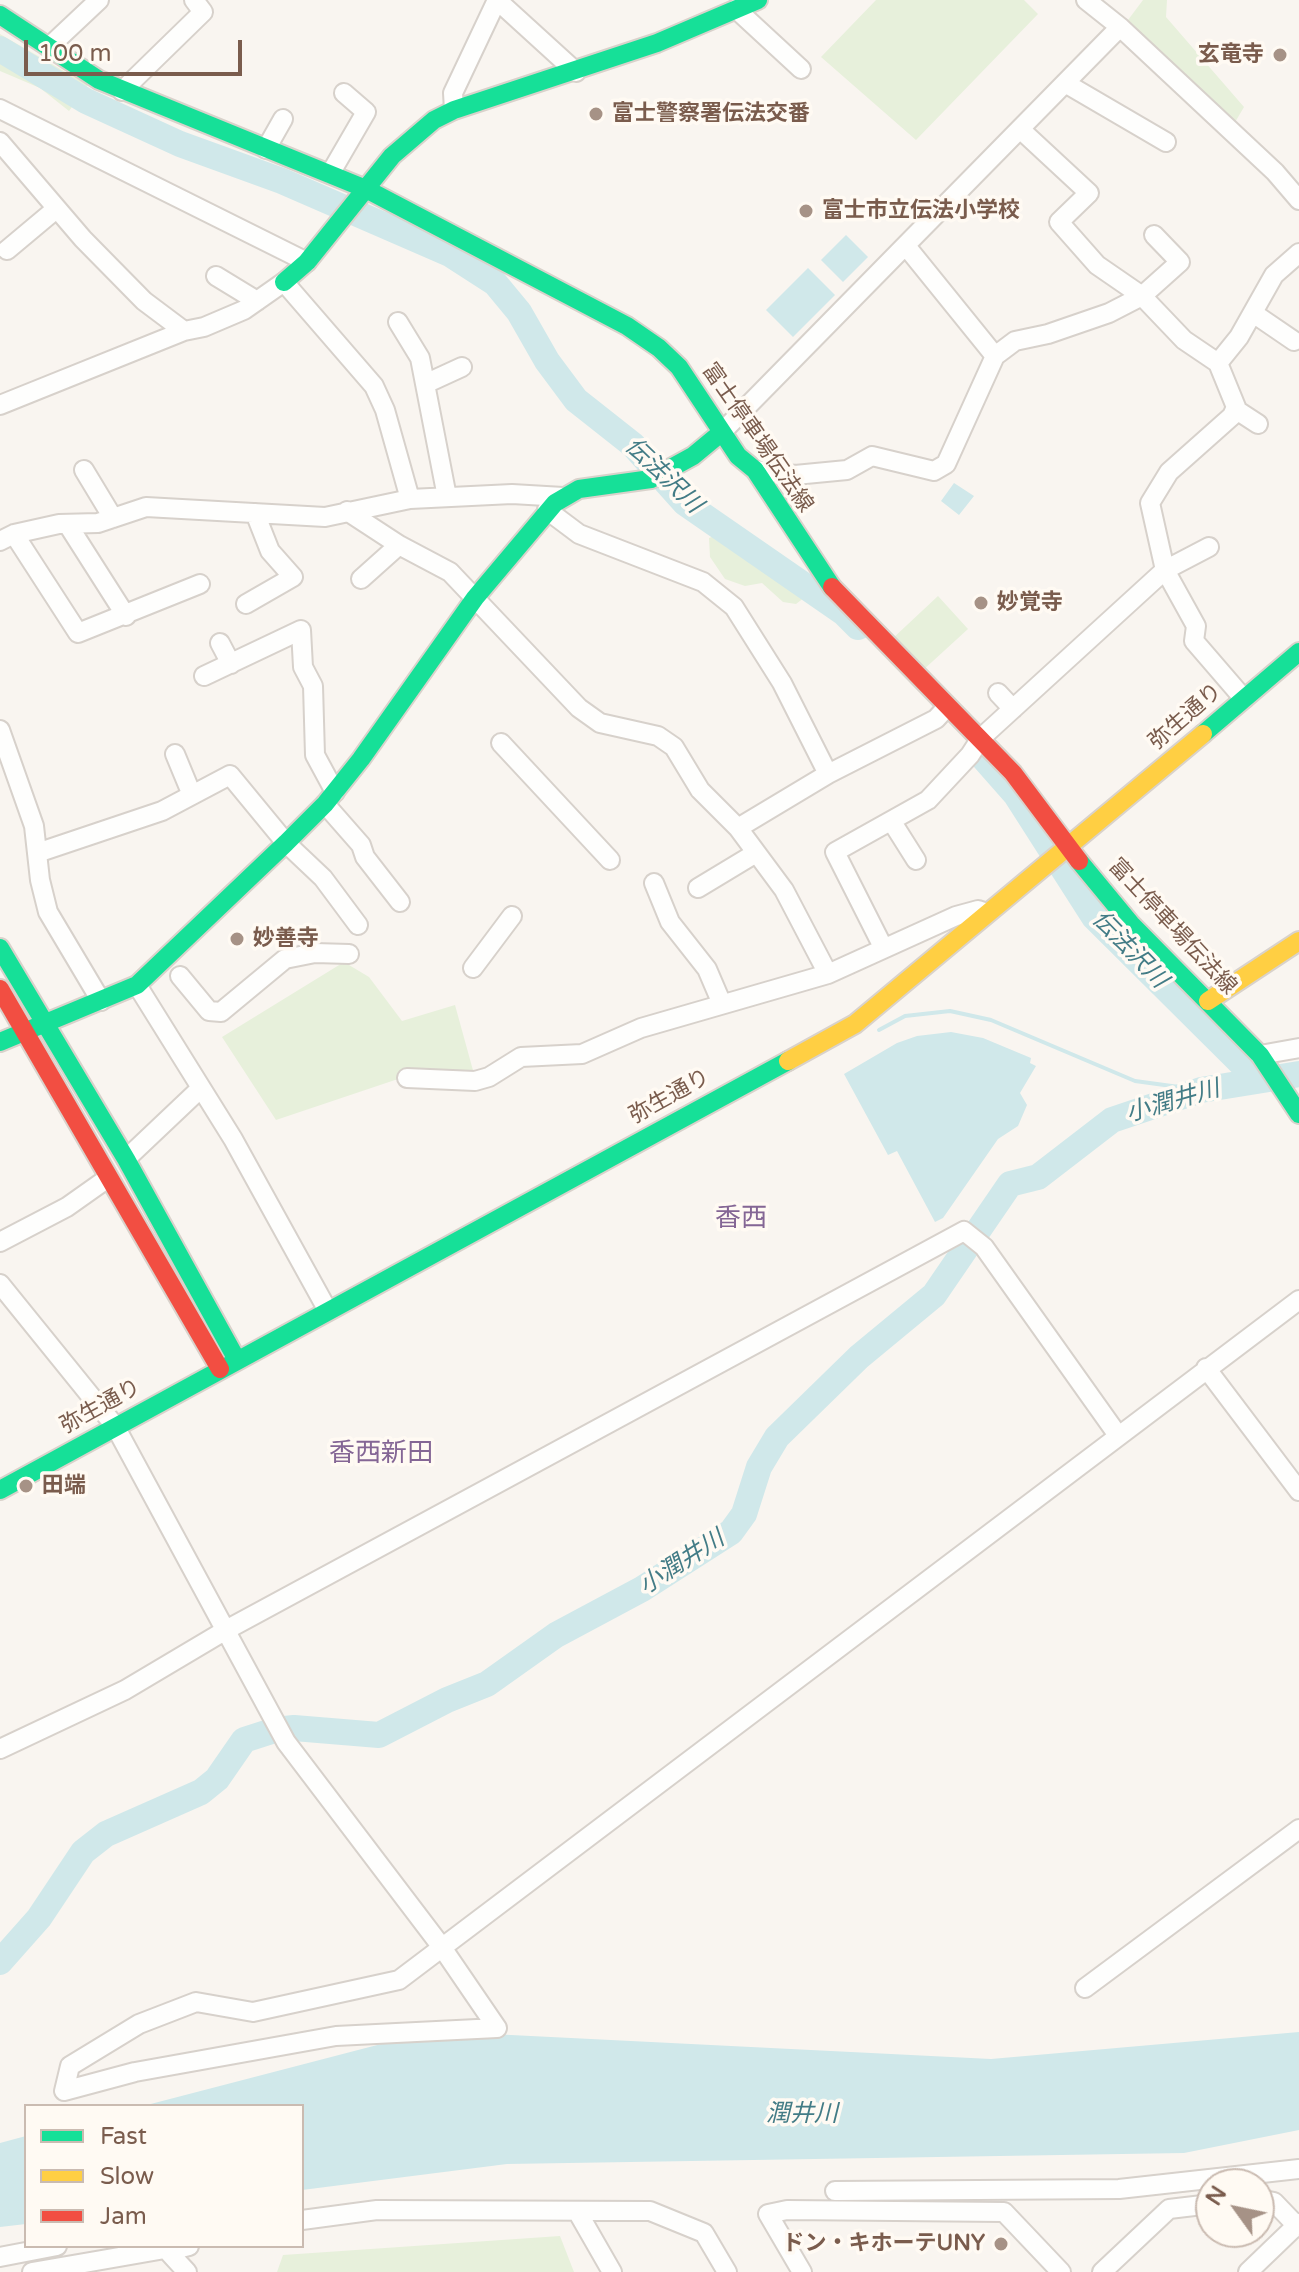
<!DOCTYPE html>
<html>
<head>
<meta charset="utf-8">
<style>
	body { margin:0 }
	#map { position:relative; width:1299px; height:2272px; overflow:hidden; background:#f9f5f0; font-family:"Varela Round",sans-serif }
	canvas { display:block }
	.legend { position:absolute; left:24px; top:2104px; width:280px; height:144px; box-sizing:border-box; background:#fffaf3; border:2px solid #cabbb1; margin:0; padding:10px 14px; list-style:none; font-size:24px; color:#7a5c4d }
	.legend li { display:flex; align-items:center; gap:16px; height:40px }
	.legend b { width:40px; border:2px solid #cabbb1 }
	.north { position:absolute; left:1195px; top:2168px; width:80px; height:80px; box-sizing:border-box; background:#fffaf3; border:2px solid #cabbb1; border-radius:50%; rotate:303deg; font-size:22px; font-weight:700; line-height:32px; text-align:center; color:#7a5c4d }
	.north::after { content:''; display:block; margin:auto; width:28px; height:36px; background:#a69286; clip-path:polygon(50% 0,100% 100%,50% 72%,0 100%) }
	.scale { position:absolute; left:24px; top:40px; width:218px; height:36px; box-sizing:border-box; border:4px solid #7a5c4d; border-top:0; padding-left:10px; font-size:24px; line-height:28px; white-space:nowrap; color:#7a5c4d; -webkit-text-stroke:6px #fffaf3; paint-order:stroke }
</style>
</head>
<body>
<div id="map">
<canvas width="1299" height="2272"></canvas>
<ul class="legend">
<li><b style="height:10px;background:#16e098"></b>Fast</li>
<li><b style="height:10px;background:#ffcf43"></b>Slow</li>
<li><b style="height:10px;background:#f24e42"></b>Jam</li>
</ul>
<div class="north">N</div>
<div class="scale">100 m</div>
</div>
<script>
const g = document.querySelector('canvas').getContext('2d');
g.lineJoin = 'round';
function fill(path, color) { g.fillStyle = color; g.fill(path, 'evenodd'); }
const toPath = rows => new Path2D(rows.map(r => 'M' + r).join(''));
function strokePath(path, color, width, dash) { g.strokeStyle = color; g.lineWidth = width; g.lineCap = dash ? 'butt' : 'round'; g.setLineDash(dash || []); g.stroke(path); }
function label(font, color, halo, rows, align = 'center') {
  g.font = font + ' "Varela Round","Noto Sans JP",sans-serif'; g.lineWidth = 7; g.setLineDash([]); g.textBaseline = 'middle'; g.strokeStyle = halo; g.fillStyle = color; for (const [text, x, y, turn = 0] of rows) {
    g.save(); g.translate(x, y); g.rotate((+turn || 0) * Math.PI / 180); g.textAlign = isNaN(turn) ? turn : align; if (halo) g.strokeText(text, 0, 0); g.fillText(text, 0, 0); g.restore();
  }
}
fill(toPath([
	[876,0,1024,0,1038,14,916,140,821,57],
	[1143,0,1167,0,1166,17,1244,107,1234,124,1125,24],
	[0,34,88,85,69,111,40,88,0,71],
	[730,530,787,559,813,591,796,604,783,602,762,583,745,586,725,579,710,557,709,538],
	[938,596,968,629,921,672,891,640],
	[344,962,369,977,402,1021,455,1005,474,1074,395,1080,276,1120,222,1037],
	[560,2236,574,2272,277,2272,283,2255]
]), '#e7f0db');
fill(toPath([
	[846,235,868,257,843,282,821,260],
	[808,268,835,295,793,337,766,310],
	[954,483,974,496,959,515,941,501],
	[951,1032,983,1038,1031,1058,1030,1063,1036,1066,1020,1093,1027,1105,1018,1126,998,1139,943,1218,935,1222,897,1151,888,1155,844,1074,897,1043,917,1036],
	[431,2031,991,2059,1299,2032,1299,2130,1184,2153,507,2164,302,2190,302,2106,143,2106],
	[26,2136,26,2224,0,2227,0,2143]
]), '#d0e8ea');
strokePath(toPath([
	[879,1030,905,1016,950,1011,991,1020,1135,1081,1201,1090]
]), '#d0e8ea', 4);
strokePath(toPath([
	[0,49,86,101,180,144,282,181,450,254,495,283,519,312,547,361,576,400,633,445,685,503,844,613,858,627],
	[979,753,1016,795,1094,917,1258,1080],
	[0,1962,39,1918,83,1852,106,1834,201,1792,217,1779,244,1740,275,1730,294,1728,379,1735,447,1700,487,1684,556,1635,642,1589,731,1532,744,1514,759,1467,777,1437,859,1357,934,1295,1010,1184,1038,1177,1112,1120,1201,1090,1299,1074]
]), '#d0e8ea', 26);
const street = toPath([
	[1086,0,1120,27,1275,172,1299,200],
	[736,9,801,69],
	[49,47,99,0],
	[1065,83,1166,142],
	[122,91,203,12,194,0],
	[0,109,307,262],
	[454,110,453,93,497,0,576,72],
	[1020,129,1089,193,1059,222,1097,265,1142,296,1180,262,1154,235],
	[0,142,83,239,144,301,184,331],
	[266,149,283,119],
	[330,174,366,112,344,93],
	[906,246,995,356],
	[7,250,56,209],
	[216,276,257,301],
	[1253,313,1294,341],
	[398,322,420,358,447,497],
	[425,384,462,367],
	[0,405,184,331,204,327,244,310,284,282,374,386,385,410,410,499],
	[1235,409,1258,424],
	[722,432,1120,27],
	[84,470,113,518],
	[755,470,795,475,847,470,872,456,934,471,946,464,995,356,1015,341,1048,334,1109,313,1142,296,1184,340,1218,363,1239,337,1274,275,1299,253],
	[547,510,579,534,703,582,734,607,782,683,828,774],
	[347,511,399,545,450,572,579,708,600,723,658,736,674,747,700,790,738,828,784,890,828,974],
	[68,525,126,616],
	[14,534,78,633,200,584],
	[0,541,14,534,59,524,98,523,146,507,325,517,410,499,512,494,563,497],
	[1209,547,1165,570,1196,626,1194,641,1244,699],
	[361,579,399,545],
	[246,604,293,577,270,551,255,513],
	[220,643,231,664],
	[204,676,301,630,303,667,313,686,315,755,335,792],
	[998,693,1013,709],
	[0,730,34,826,40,880,48,912,101,1001],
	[501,743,610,860],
	[175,754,192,795],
	[325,804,361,845,365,857,400,902],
	[892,822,916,860],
	[738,828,828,774,936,719,947,707],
	[37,853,162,811,230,775,286,843,323,878,358,925],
	[654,883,670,922,707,969,722,1004],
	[698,888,756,853],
	[883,947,835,852,928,800,970,755,981,738,1165,570,1150,503,1169,472,1232,416,1236,407,1218,363],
	[473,968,512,916],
	[180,976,209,1011,221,1012,285,959,315,953,349,954],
	[137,985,233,1139,328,1311],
	[1260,1055,1299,1048],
	[407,1078,475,1081,489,1077,521,1057,582,1054,641,1028,828,974,956,916,978,910,987,913],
	[126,1159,201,1088],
	[0,1242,67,1207,108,1178],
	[0,1284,115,1426,286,1742,441,1946,497,2028],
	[1206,1368,1299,1491],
	[0,1749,125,1690,226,1630,964,1231,984,1247,1117,1434],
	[1085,1988,1299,1829],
	[497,2028,336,2036,135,2072,64,2091,70,2066,139,2024,196,2002,253,2012,399,1980,1299,1300],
	[835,2191,1119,2189,1299,2169],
	[1259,2199,1274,2202,1297,2226],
	[577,2211,612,2272],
	[302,2220,377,2210,650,2211,704,2233,727,2272],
	[163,2246,187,2272],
	[169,2251,189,2246],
	[0,2257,57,2246],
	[32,2272,165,2249],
	[802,2272,768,2214,787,2210,1004,2212,1061,2272],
	[1102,2272,1169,2209,1211,2204],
	[1248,2272,1299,2223]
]);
const fast = toPath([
	[0,15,99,80,366,189,627,326,659,348,679,367,738,456,755,470,832,587],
	[284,282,307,262,392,156,434,120,454,110,657,43,758,0],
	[1203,734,1299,652],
	[1079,861,1131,924,1260,1055,1299,1114],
	[0,948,126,1159,237,1360],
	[0,1042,137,985,286,843,325,804,361,759,475,598,555,503,579,489,651,479,693,456,722,432],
	[0,1490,788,1061]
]);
const slow = toPath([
	[1208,1001,1299,941],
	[788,1061,855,1024,1203,734]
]);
const jam = toPath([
	[832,587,1013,773,1079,861],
	[0,989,220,1369]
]);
strokePath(street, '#d7d1cb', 22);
strokePath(fast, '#d9d2cb', 22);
strokePath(slow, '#d9d2cb', 22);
strokePath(jam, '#d9d2cb', 22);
strokePath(street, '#fefefd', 18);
strokePath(fast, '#16e098', 18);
strokePath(slow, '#ffcf43', 18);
strokePath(jam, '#f24e42', 18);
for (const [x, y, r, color] of [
	[1280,55,8,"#a69286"],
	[596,114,8,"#a69286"],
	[806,211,8,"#a69286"],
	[981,603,8,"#a69286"],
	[237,939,8,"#a69286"],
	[26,1486,8,"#a69286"],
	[1001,2244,8,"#a69286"]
]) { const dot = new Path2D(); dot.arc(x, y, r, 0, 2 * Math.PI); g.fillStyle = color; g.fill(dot); strokePath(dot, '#fffaf3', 3); }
label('bold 22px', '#7a5c4d', '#fffaf3', [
	["玄竜寺",1264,55,"right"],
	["富士警察署伝法交番",612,114],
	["富士市立伝法小学校",822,211],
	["妙覚寺",997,603],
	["妙善寺",253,939],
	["田端",42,1486],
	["ドン・キホーテUNY",985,2244,"right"]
], 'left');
label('22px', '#7a5c4d', '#fffaf3', [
	["富士停車場伝法線",757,438,55],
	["弥生通り",1186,717,-41],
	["富士停車場伝法線",1172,927,47],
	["弥生通り",670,1097,-29],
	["弥生通り",101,1407,-29]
]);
label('italic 24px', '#437c86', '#fffaf3', [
	["伝法沢川",663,476,44],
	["伝法沢川",1129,950,46],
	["小潤井川",1173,1102,-16],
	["小潤井川",682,1563,-33],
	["潤井川",802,2115]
]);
label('26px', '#846695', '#fffaf3', [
	["香西",741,1219],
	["香西新田",381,1454]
]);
</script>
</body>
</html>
